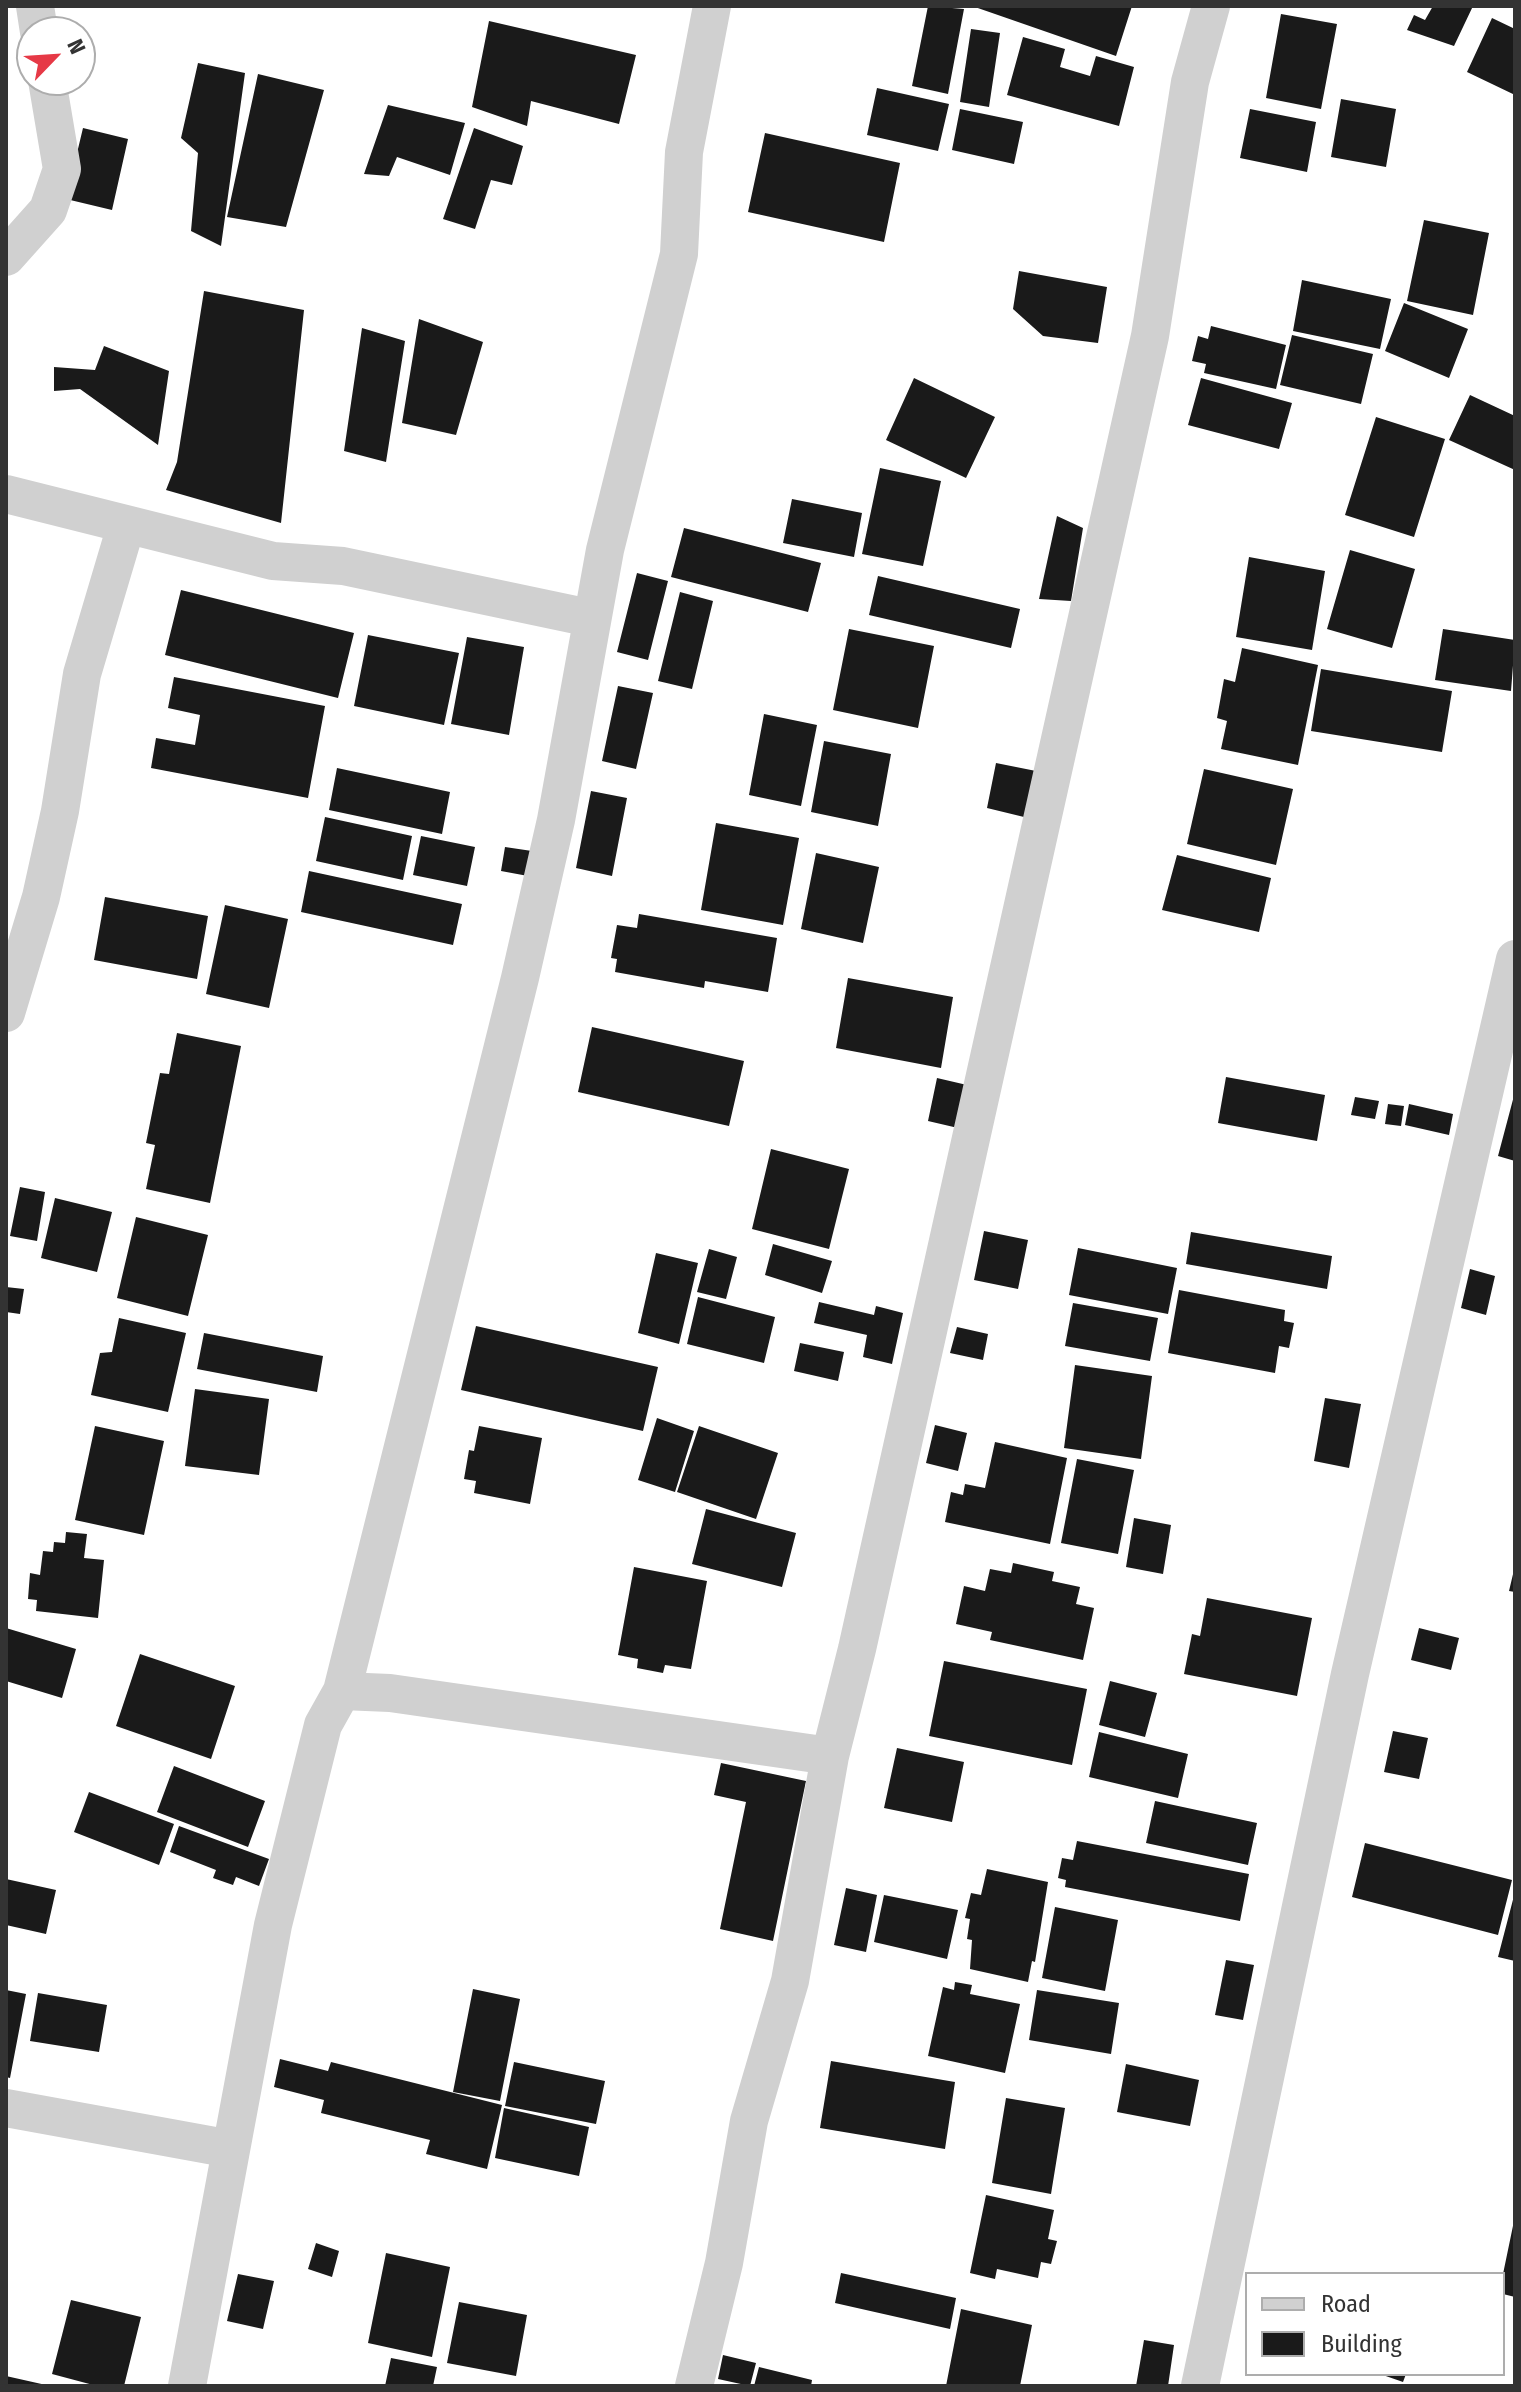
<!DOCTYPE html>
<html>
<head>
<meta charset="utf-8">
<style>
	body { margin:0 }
	#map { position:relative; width:1521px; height:2392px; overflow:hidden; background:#fff; font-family:"Fira Sans Condensed",sans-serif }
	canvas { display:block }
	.frame { position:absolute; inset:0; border:8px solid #333; pointer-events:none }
	.legend { position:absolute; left:1245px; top:2272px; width:260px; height:104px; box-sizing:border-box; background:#fff; border:2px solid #adadad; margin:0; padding:10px 14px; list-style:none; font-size:24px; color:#333 }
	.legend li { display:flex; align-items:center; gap:16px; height:40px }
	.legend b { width:40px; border:2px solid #adadad }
	.north { position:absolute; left:16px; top:16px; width:80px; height:80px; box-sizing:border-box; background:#fff; border:2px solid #adadad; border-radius:50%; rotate:65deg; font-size:22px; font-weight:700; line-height:32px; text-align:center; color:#333 }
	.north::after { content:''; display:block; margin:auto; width:28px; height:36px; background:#e63946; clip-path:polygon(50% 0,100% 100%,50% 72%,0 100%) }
</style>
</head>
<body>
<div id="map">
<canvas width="1521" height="2392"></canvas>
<div class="frame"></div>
<ul class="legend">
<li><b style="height:10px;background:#d0d0d0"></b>Road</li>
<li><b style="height:22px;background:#1a1a1a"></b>Building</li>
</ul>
<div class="north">N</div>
</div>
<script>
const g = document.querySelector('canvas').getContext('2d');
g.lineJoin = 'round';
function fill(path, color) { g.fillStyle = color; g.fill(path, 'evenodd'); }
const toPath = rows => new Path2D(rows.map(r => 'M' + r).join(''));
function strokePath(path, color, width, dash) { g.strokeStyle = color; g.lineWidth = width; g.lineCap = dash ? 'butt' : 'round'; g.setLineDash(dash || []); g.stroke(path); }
fill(toPath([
	[928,6,964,9,948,94,912,86],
	[972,6,1132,6,1116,56],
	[1433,6,1473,6,1454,46,1407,30,1414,15,1425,20],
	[1281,14,1337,24,1321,109,1266,98],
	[1492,18,1515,29,1515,95,1467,72],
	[489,21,636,55,619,124,531,101,527,126,472,107],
	[971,29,1000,33,989,107,960,102],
	[1023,37,1065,49,1060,67,1090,76,1096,56,1134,67,1119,126,1007,95],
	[198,63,245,73,221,246,191,231,198,153,181,138],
	[258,74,324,90,286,227,227,217],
	[877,88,949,104,938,151,867,135],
	[1341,99,1396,109,1386,167,1331,157],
	[388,105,465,123,450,175,397,157,389,176,364,174],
	[960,109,1023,122,1014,164,952,150],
	[1250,109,1316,122,1307,172,1240,158],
	[83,128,128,139,112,210,66,199],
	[474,128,523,146,512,185,491,180,475,229,443,219],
	[765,133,900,163,884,242,748,212],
	[1424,220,1489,233,1473,315,1407,301],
	[1019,271,1107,287,1098,343,1043,336,1013,309],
	[1302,280,1391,299,1380,349,1293,331],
	[204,291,304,310,281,523,166,490,177,462],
	[1404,303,1468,329,1449,378,1385,351],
	[419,319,483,342,456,435,402,423],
	[1211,326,1286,345,1276,389,1204,373,1206,364,1192,361,1198,336,1208,339],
	[362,328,405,341,386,462,344,451],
	[1292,335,1373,354,1361,404,1280,385],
	[104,346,169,371,158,445,80,389,54,391,54,367,95,370],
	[914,378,995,417,966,478,886,440],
	[1201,378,1292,403,1279,449,1188,425],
	[1470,395,1515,416,1515,470,1449,440],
	[1376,417,1445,439,1414,537,1345,515],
	[880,468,941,481,923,566,862,554],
	[792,499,862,513,854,557,783,543],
	[1057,516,1083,528,1071,601,1039,599],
	[684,528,821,563,808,612,671,577],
	[1350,550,1415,569,1392,648,1327,629],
	[1249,557,1325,571,1312,650,1236,637],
	[637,573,668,581,648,660,617,652],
	[878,576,1020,609,1011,648,869,615],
	[181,590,354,633,338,698,165,655],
	[680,592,713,601,692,689,658,681],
	[849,629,934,646,918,728,833,710],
	[1443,629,1515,640,1511,691,1435,680],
	[368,635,459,653,444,725,354,706],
	[467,637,524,647,509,735,451,724],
	[1242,648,1318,665,1298,765,1221,749,1227,721,1217,718,1224,679,1235,682],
	[1321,669,1452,691,1442,752,1311,731],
	[174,677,325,706,308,798,151,768,156,738,195,745,200,715,168,708],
	[618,686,653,693,636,769,602,761],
	[764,714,817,725,801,806,749,795],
	[824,741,891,754,878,826,811,812],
	[996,763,1036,771,1024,817,987,808],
	[337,768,450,792,442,834,329,810],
	[1204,769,1293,789,1276,865,1187,844],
	[591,791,627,798,612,876,576,868],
	[325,817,412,836,403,880,316,861],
	[716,823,799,838,783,925,701,910],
	[421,836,475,847,467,886,413,875],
	[505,847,532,851,528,876,501,871],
	[816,853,879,867,863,943,801,929],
	[1177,855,1271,878,1259,932,1162,910],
	[309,871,462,904,453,945,301,912],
	[105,897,208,916,197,979,94,960],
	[225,905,288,919,269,1008,206,994],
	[639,914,777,938,768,992,705,981,704,988,615,972,617,959,611,958,617,925,637,928],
	[848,978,953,997,941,1068,836,1048],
	[592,1027,744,1061,729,1126,578,1092],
	[177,1033,241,1046,210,1203,146,1189,155,1145,146,1143,160,1073,169,1074],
	[1226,1077,1325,1095,1317,1141,1218,1123],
	[937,1078,967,1085,958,1128,928,1121],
	[1515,1092,1515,1161,1498,1156],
	[1355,1097,1379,1101,1375,1119,1351,1115],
	[1388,1104,1404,1106,1401,1126,1385,1124],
	[1409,1104,1453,1114,1449,1135,1405,1125],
	[771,1149,849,1169,829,1249,752,1229],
	[20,1187,45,1192,37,1241,10,1236],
	[55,1198,112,1212,97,1272,41,1258],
	[136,1217,208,1235,188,1316,117,1298],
	[984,1231,1028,1240,1018,1289,974,1280],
	[1191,1232,1332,1256,1327,1289,1186,1264],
	[773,1244,832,1261,822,1293,765,1275],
	[1078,1248,1177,1268,1168,1314,1069,1295],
	[709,1249,737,1257,726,1299,697,1292],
	[656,1253,698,1263,679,1344,638,1333],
	[1470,1269,1495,1276,1486,1315,1461,1308],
	[6,1287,24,1289,20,1314,6,1312],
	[1179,1290,1285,1310,1284,1321,1294,1323,1289,1348,1279,1346,1275,1373,1168,1353],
	[698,1297,775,1317,764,1363,687,1344],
	[819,1302,874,1315,876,1306,903,1313,892,1364,863,1357,867,1335,814,1323],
	[1073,1303,1158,1318,1150,1361,1065,1346],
	[119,1318,186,1333,168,1412,91,1395,100,1353,112,1352],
	[476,1326,658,1367,643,1431,461,1390],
	[957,1327,988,1334,983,1360,950,1353],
	[204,1333,323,1356,317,1392,197,1369],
	[800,1343,844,1352,838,1381,794,1371],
	[1075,1365,1152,1376,1141,1459,1064,1448],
	[195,1389,269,1399,259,1475,185,1466],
	[1325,1398,1361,1404,1349,1468,1314,1461],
	[657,1418,694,1431,675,1492,638,1480],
	[935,1425,967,1433,958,1471,926,1463],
	[95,1426,164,1441,144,1535,75,1520],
	[479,1426,542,1438,530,1504,474,1493,476,1481,464,1479,469,1450,474,1451],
	[699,1426,778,1453,756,1519,677,1492],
	[995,1442,1067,1458,1050,1544,945,1522,951,1492,963,1495,965,1484,985,1488],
	[1077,1459,1134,1470,1118,1554,1061,1543],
	[706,1509,796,1533,782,1587,692,1564],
	[1134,1518,1171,1525,1163,1574,1126,1567],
	[66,1532,87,1534,84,1558,104,1560,98,1618,36,1611,37,1600,28,1599,30,1573,40,1575,43,1551,53,1552,54,1542,65,1543],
	[1013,1563,1054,1572,1052,1581,1080,1587,1076,1604,1094,1608,1083,1660,990,1640,992,1632,956,1624,964,1586,985,1591,990,1569,1011,1573],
	[634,1567,707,1581,691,1669,665,1665,663,1673,637,1668,638,1659,618,1655],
	[1514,1570,1515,1570,1515,1592,1509,1591],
	[1207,1598,1312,1618,1297,1696,1184,1674,1192,1634,1200,1636],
	[6,1628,76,1649,62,1698,6,1681],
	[1419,1628,1459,1638,1451,1670,1411,1660],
	[140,1654,235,1686,211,1759,116,1726],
	[944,1661,1087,1689,1072,1765,929,1736],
	[1110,1681,1157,1693,1145,1737,1099,1725],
	[1393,1731,1428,1738,1419,1779,1384,1772],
	[1099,1732,1188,1754,1178,1798,1089,1777],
	[897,1748,964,1762,952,1822,884,1808],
	[721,1763,806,1781,773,1941,720,1929,746,1802,714,1795],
	[174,1766,265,1801,248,1847,157,1812],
	[89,1792,174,1824,159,1865,74,1832],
	[1155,1801,1257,1823,1248,1865,1146,1843],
	[179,1826,269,1859,259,1886,236,1877,233,1885,213,1878,216,1870,170,1852],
	[1077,1841,1249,1874,1240,1921,1065,1887,1066,1880,1058,1878,1062,1858,1073,1860],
	[1365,1843,1512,1880,1498,1935,1352,1897],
	[987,1869,1048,1882,1035,1962,1032,1961,1028,1982,970,1969,972,1940,967,1939,970,1919,965,1918,971,1893,981,1895],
	[6,1879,56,1890,46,1934,6,1925],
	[846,1888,877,1895,866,1952,834,1945],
	[1515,1892,1515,1961,1498,1957],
	[884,1895,958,1910,947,1959,874,1942],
	[1055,1907,1118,1920,1105,1991,1042,1978],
	[1226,1960,1254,1965,1243,2020,1215,2015],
	[955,1982,972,1985,970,1994,1020,2004,1005,2073,928,2056,943,1987,954,1990],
	[473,1989,520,1999,500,2101,453,2092],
	[6,1990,26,1994,10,2078,6,2077],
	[1037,1990,1119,2003,1111,2054,1029,2040],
	[38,1993,107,2005,99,2052,30,2041],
	[280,2059,328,2071,331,2062,502,2105,487,2169,426,2154,430,2140,321,2113,324,2100,274,2087],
	[831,2061,955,2082,945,2149,820,2128],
	[514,2062,605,2081,596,2124,505,2106],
	[1126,2064,1199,2080,1190,2126,1117,2112],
	[1006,2098,1065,2108,1051,2194,992,2183],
	[504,2108,589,2127,579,2176,495,2158],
	[986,2195,1054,2210,1048,2239,1057,2241,1051,2264,1041,2262,1038,2278,997,2269,995,2279,970,2273],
	[1514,2221,1515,2221,1515,2297,1503,2294,1503,2274],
	[316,2243,339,2251,332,2277,308,2269],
	[386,2253,450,2267,432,2357,368,2343],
	[841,2273,956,2298,950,2329,835,2303],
	[238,2274,274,2281,263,2329,227,2321],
	[71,2300,141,2317,124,2386,97,2386,52,2374],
	[459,2302,527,2315,516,2376,447,2363],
	[961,2309,1032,2325,1020,2386,946,2386],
	[1144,2340,1174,2345,1168,2386,1136,2386],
	[723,2355,756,2363,750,2386,718,2379],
	[391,2358,437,2367,433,2386,385,2386],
	[759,2367,812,2380,811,2386,754,2386],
	[1380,2374,1406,2374,1403,2382],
	[6,2376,46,2385,46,2386,6,2386]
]), '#1a1a1a');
strokePath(toPath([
	[35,6,39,32],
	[6,257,48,210,62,169,47,80],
	[6,494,273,561,343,566,590,618],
	[6,1013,41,897,60,811,82,674,126,526],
	[342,1691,520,978,556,820,605,550,679,254,684,152,712,6],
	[6,2108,231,2149],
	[187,2386,273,1925,323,1725,342,1691,390,1693,830,1756],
	[694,2386,724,2263,749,2121,790,1981,830,1756,857,1649,1150,336,1190,82,1211,6],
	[1200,2386,1350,1674,1515,959]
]), '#d0d0d0', 38);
</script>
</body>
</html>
